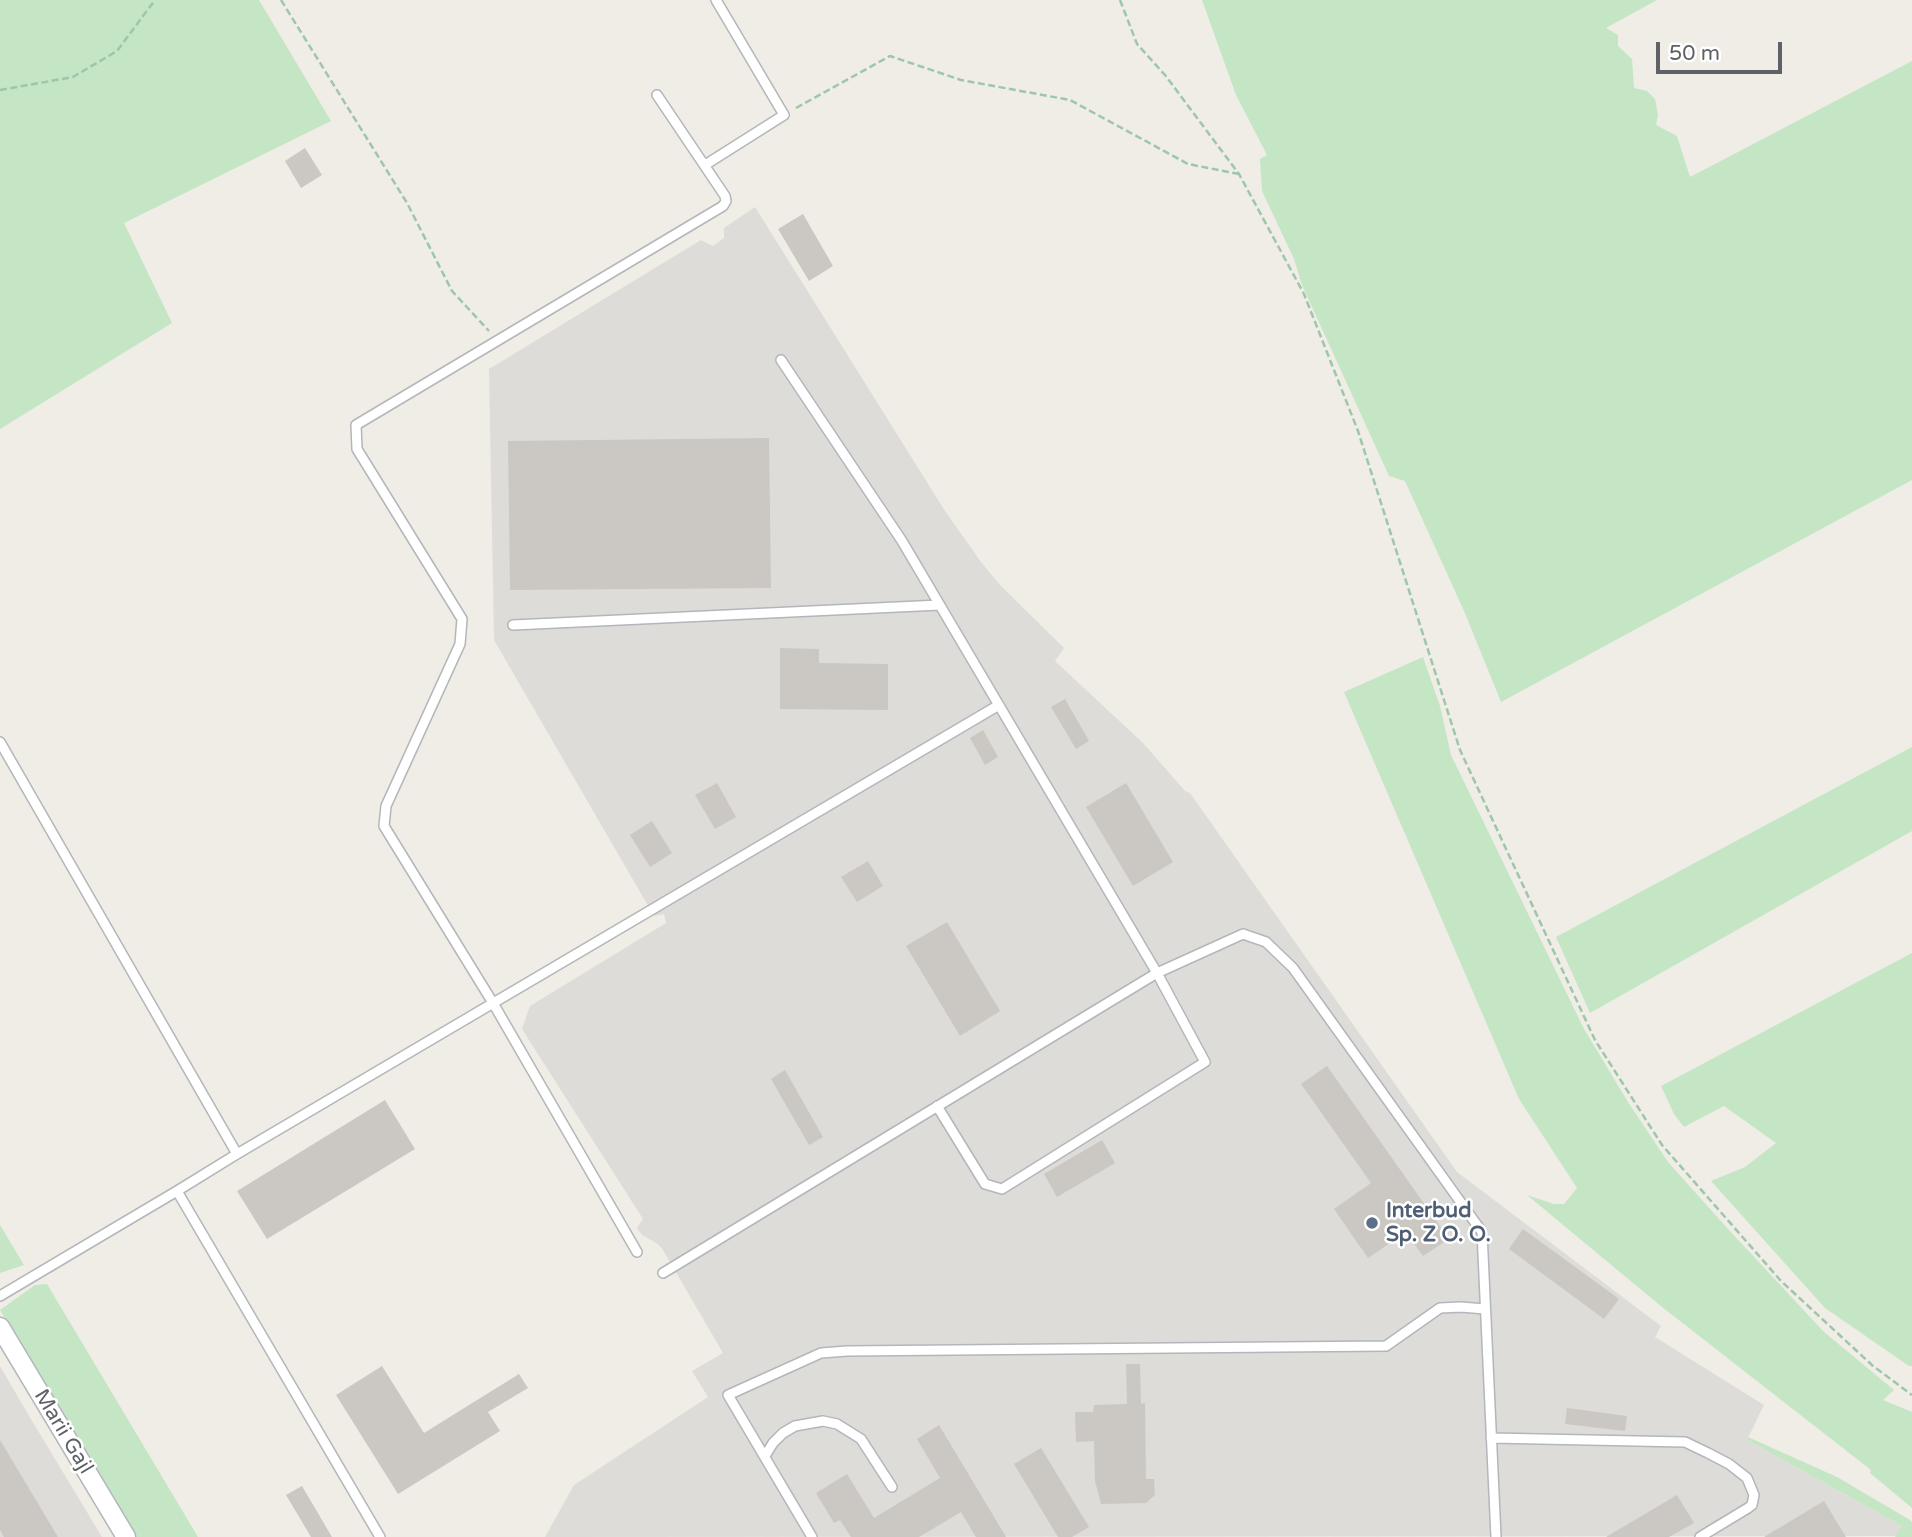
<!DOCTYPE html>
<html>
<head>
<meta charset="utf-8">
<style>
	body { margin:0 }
	#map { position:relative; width:1912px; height:1537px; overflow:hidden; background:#efede6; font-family:"Varela Round",sans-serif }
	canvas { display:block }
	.scale { position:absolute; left:1656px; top:42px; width:126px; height:32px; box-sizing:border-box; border:4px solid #5e6166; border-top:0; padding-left:9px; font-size:21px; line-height:24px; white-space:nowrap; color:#5e6166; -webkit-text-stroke:5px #fff; paint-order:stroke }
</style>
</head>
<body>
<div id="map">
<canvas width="1912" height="1537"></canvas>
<div class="scale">50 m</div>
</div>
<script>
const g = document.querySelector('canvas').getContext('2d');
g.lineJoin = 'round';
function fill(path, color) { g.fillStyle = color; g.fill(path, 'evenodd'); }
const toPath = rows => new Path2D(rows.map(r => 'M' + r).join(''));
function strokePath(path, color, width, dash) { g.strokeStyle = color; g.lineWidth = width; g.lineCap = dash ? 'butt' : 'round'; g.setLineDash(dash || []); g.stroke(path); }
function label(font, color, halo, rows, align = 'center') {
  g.font = font + ' "Varela Round",sans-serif'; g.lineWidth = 5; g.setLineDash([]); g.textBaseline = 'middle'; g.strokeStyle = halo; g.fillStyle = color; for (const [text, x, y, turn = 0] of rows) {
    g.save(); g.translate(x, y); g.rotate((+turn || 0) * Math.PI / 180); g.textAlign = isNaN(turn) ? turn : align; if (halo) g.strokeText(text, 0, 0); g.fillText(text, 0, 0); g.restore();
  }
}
fill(toPath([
	[755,207,945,511,981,562,1001,586,1064,648,1055,661,1143,743,1185,791,1190,793,1457,1172,1661,1326,1655,1337,1764,1405,1747,1440,1902,1526,1897,1536,545,1537,574,1485,708,1397,692,1371,723,1353,663,1250,658,1244,642,1235,637,1228,643,1219,522,1029,530,1006,666,923,664,914,654,916,494,640,489,369,701,240,713,246,724,238,724,228],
	[0,1366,29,1416,102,1537,0,1537]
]), '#dedcd8');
fill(toPath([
	[0,0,259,0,331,121,124,223,172,323,0,429],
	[1202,0,1657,0,1606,28,1618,35,1618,46,1632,59,1634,88,1647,91,1655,99,1658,115,1656,125,1677,136,1690,177,1912,61,1912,480,1501,702,1464,611,1405,481,1389,476,1302,285,1294,259,1262,191,1260,159,1267,155,1236,95],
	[1423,657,1440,706,1451,755,1584,1029,1628,1102,1668,1162,1728,1229,1824,1332,1894,1390,1883,1400,1912,1412,1912,1508,1870,1473,1871,1470,1662,1307,1527,1195,1554,1204,1564,1204,1577,1188,1519,1099,1344,692],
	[1912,747,1912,831,1590,1013,1556,937],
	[1912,953,1912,1366,1909,1366,1825,1308,1711,1181,1745,1167,1776,1143,1724,1106,1684,1127,1674,1114,1661,1086],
	[0,1225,24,1265,0,1273],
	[47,1284,198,1537,136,1537,0,1310,35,1285],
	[1748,1437,1837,1477,1910,1520,1912,1522,1912,1537,1895,1537,1902,1526,1747,1440]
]), '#c4e6c5');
fill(toPath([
	[305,148,322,175,301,188,285,161],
	[803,214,833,266,809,281,778,229],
	[769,438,771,588,510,590,508,441],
	[780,648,819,649,819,663,888,664,888,710,780,709],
	[1065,699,1089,741,1076,749,1051,707],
	[983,730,998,757,985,765,970,738],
	[717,783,736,817,715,829,695,795],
	[1126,783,1173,862,1133,886,1086,807],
	[652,821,672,853,650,867,630,835],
	[868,861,883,886,857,902,841,877],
	[947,922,1000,1011,960,1036,906,946],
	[1327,1066,1449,1239,1423,1256,1406,1232,1368,1258,1334,1209,1371,1183,1301,1084],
	[785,1070,823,1137,809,1145,771,1079],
	[385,1100,415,1149,267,1239,237,1191],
	[1102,1140,1115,1163,1057,1197,1044,1174],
	[1523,1229,1619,1299,1604,1319,1509,1249],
	[1126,1364,1140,1364,1141,1404,1145,1403,1146,1479,1154,1479,1155,1495,1146,1503,1101,1504,1095,1481,1094,1441,1076,1442,1075,1412,1093,1412,1094,1405,1127,1404],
	[382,1366,424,1433,519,1374,528,1388,488,1412,500,1431,398,1494,336,1395],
	[1567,1408,1627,1416,1625,1431,1565,1424],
	[939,1425,1006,1537,976,1537,961,1512,919,1537,851,1537,840,1520,834,1523,816,1493,847,1474,874,1518,940,1478,917,1439],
	[0,1440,58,1537,4,1537,0,1530],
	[1041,1448,1089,1527,1072,1537,1058,1537,1014,1464],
	[302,1486,332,1537,311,1537,286,1495],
	[1677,1495,1694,1523,1669,1537,1606,1537],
	[1824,1501,1846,1537,1764,1537]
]), '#cbc8c3');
const lane = toPath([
	[705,165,784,115,716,0],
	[781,360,902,541,1157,973,1205,1062,1002,1189,985,1184,937,1106],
	[513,625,940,605],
	[0,742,237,1154],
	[177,1191,380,1537],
	[637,1252,493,1003,384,826,386,806,460,644,462,619,357,449,356,425,723,206,726,201,725,196,657,95],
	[663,1273,1157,973,1243,934,1266,942,1293,968,1482,1232,1496,1537],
	[0,1296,177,1191,237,1154,999,705],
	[1491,1438,1685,1442,1708,1453,1729,1464,1747,1478,1754,1495,1752,1505,1748,1508,1700,1537],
	[765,1456,773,1443,783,1433,795,1426,823,1421,837,1424,861,1439,892,1487],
	[812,1537,728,1395,821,1353,847,1351,1386,1346,1440,1308,1461,1307,1485,1309]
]);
const street = toPath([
	[0,1327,126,1537]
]);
strokePath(lane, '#b3b6ba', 12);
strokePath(street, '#b3b6ba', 21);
strokePath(toPath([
	[281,0,407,203,452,291,489,331],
	[1120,0,1137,44,1165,75,1239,174,1304,294,1358,431,1460,750,1595,1040,1662,1145,1781,1281,1873,1366,1912,1395],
	[0,90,73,77,117,51,155,0],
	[796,108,890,56,961,80,1070,100,1188,164,1239,174]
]), '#9ec6aa', 2.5, [7, 3.5]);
strokePath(lane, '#fff', 9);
strokePath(street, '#fff', 18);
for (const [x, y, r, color] of [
	[1372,1223,7,"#5c6f8a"]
]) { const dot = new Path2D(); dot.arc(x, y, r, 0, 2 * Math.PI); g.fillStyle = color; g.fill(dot); strokePath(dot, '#fff', 2.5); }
label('bold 21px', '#4e5e75', '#fff', [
	["Interbud",1386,1211],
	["Sp. Z O. O.",1386,1235]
], 'left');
label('21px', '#5e6166', '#fff', [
	["Marii Gajl",63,1432,59]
]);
</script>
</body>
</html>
